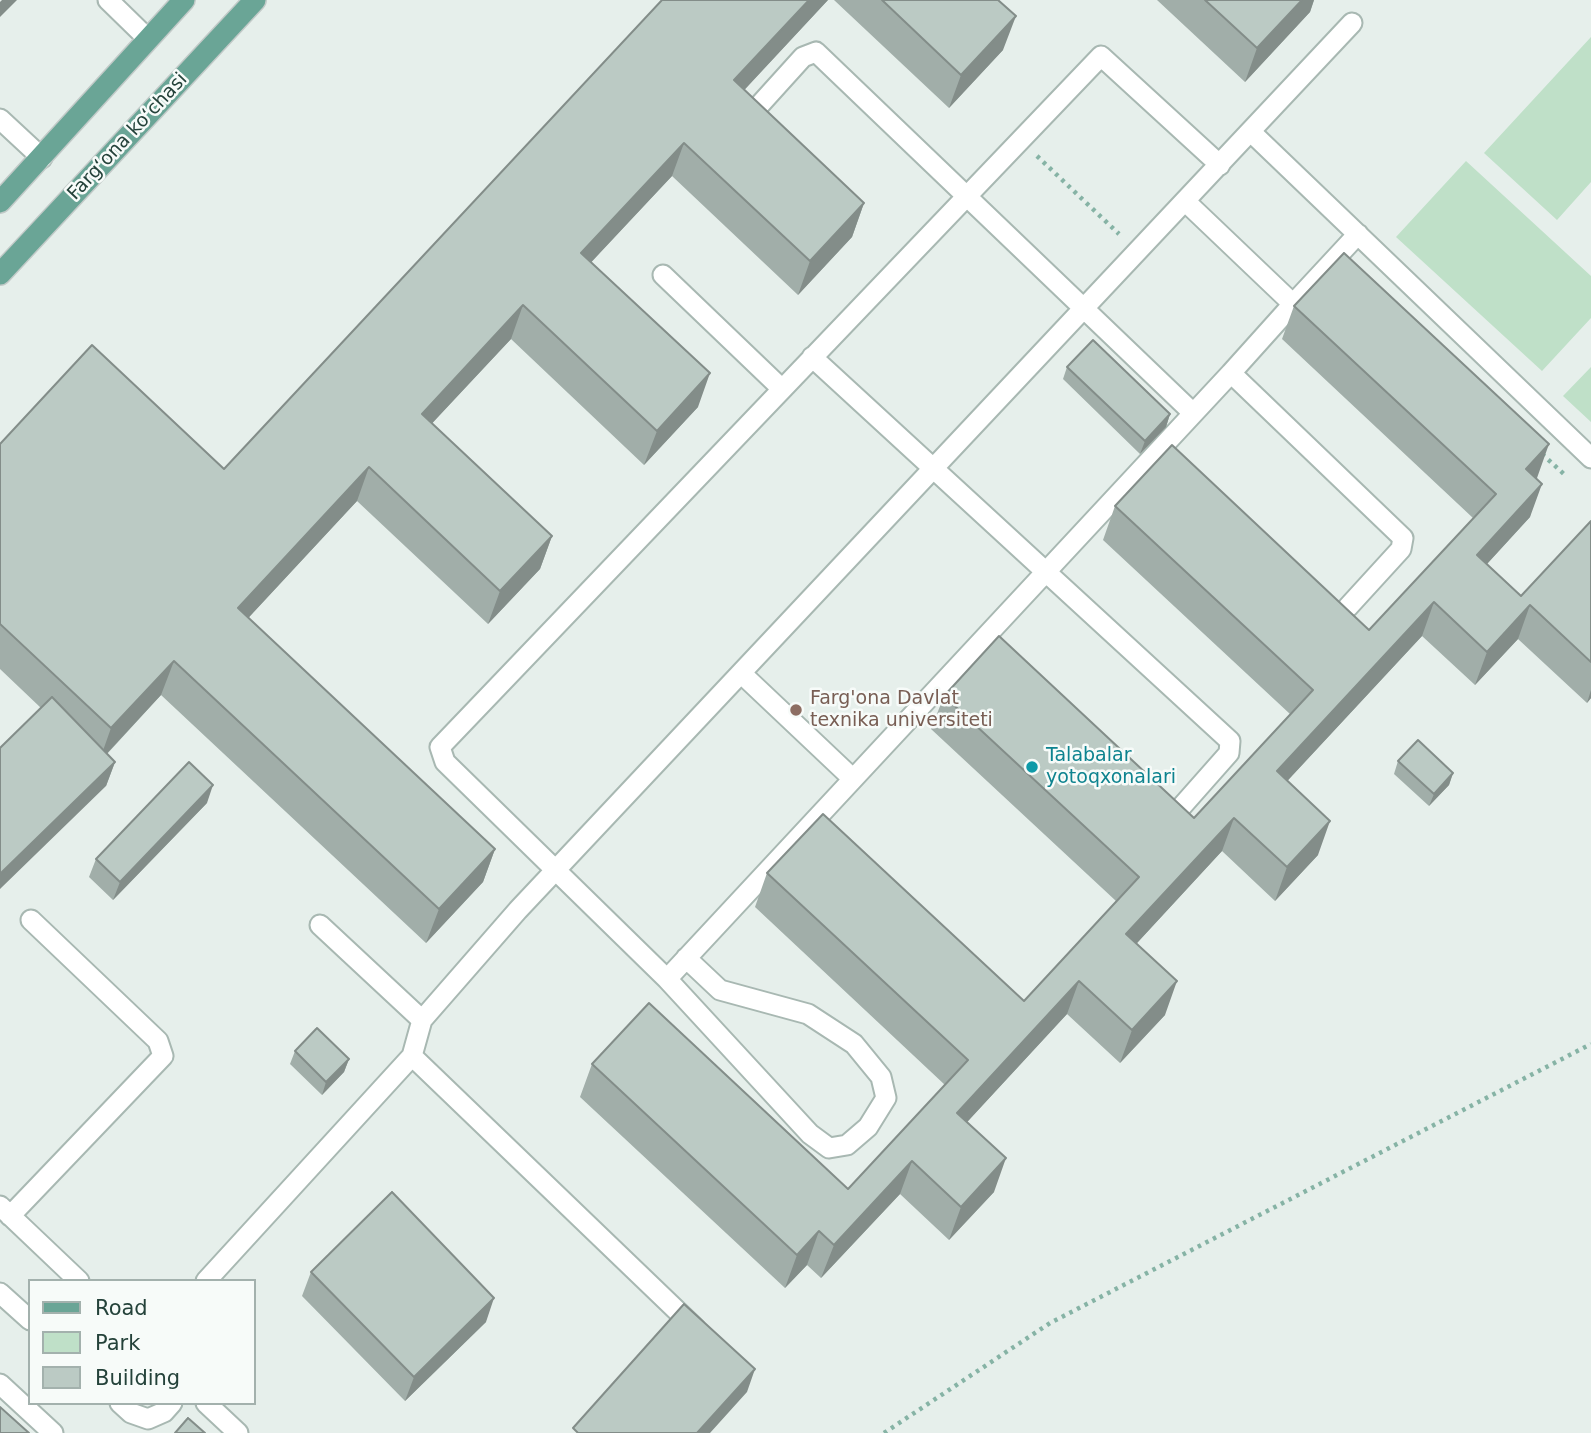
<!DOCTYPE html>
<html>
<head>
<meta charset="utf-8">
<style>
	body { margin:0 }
	#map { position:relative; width:1591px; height:1433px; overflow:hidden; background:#e6efeb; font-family:"DejaVu Sans",sans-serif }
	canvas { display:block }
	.legend { position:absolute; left:28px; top:1279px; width:228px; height:126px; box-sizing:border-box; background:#f7fbf9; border:2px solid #a3b1ad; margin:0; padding:9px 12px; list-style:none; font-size:21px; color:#24423a }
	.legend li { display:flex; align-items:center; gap:14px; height:35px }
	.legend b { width:35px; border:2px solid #a3b1ad }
</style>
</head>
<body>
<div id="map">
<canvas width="1591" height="1433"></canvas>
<ul class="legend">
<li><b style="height:9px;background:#6aa596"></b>Road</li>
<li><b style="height:19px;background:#bfe0c8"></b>Park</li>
<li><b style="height:19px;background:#bbcac4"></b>Building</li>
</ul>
</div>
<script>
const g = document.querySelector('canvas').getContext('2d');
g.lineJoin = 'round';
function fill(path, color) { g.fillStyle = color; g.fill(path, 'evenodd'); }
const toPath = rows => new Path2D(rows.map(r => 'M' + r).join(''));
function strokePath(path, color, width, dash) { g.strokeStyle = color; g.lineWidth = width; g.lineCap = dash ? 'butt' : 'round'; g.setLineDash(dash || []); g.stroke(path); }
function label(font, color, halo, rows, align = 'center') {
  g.font = font + ' "DejaVu Sans",sans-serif'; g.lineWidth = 5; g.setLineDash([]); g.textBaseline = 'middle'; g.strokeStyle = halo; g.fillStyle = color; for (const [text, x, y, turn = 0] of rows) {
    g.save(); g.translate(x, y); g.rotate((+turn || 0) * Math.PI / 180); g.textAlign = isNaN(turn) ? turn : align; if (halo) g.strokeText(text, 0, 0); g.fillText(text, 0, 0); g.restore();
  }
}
fill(toPath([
	[1591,37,1591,182,1557,220,1484,153],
	[1466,161,1591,276,1591,318,1542,371,1396,237],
	[1591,367,1591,422,1563,396]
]), '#bfe0c8');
const service = toPath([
	[108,0,148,39],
	[0,119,42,158],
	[746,120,803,57,816,52,1193,413],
	[1251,132,1591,458],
	[1186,202,1293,304,1231,373,1403,538,1401,549,1348,607],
	[663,275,782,389],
	[1293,304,1358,234],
	[812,357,1230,741,1229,753,1168,822],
	[742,674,852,778],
	[320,925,422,1020],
	[686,958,720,990,808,1014,854,1044,881,1077,886,1098,868,1127,847,1145,829,1148,810,1134,667,979,445,762,440,747,1101,56,1220,165],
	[667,979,1231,373],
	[412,1056,695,1328],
	[0,1206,79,1281],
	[10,1216,163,1056,158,1041,31,920],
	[206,1281,412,1056,422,1020,518,910,1352,23],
	[0,1293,30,1320],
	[0,1384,53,1433],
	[120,1403,131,1413,148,1419,164,1412,172,1403],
	[206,1403,238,1433]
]);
const primary = toPath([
	[0,202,184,0],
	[0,274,255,0]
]);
strokePath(service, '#a8b8b2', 23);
strokePath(primary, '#c2cac8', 24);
strokePath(toPath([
	[1037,156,1119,234],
	[1542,454,1565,475],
	[884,1433,1050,1323,1591,1044]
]), '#86b3a5', 4.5, [3.5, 5]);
strokePath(service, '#fff', 19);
strokePath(primary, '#6aa596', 21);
fill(toPath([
	[662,0,828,0,744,90,864,203,852,237,798,295,672,176,591,262,698,407,644,465,511,339,432,423,552,536,540,569,488,624,357,501,248,618,495,849,483,882,426,943,161,695,107,754,115,762,106,786,41,708,0,669,0,444,224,469],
	[834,0,998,0,1003,50,949,108],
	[1157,0,1314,0,1310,12,1245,82],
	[1294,306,1536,478,1530,517,1487,564,1521,596,1591,521,1591,698,1587,703,1518,639,1475,685,1422,636,1287,781,1318,855,1275,901,1222,851,1136,944,1165,1015,1120,1063,1067,1014,967,1122,994,1192,949,1240,900,1194,821,1278,807,1265,785,1288,580,1097,592,1064,848,1189,945,1085,755,907,767,873,1024,1001,1116,901,931,729,944,696,1194,818,1290,714,1103,540,1115,506,1369,630,1473,518,1282,339],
	[1067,367,1170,414,1166,427,1140,454,1063,379],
	[1398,761,1453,773,1449,785,1429,806,1394,774],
	[207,803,113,900,89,877,96,859],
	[295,1051,349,1059,344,1072,322,1095,290,1064],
	[311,1272,486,1322,405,1401,302,1296]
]), '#a1aea9');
fill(toPath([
	[2,0,17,0,0,17,0,2],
	[809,0,828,0,722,114,734,80],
	[1302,0,1314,0,1310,12,1245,82,1257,48],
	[1016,16,1003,50,949,108,961,75],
	[684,143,672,176,569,286,581,253],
	[864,203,852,237,798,295,810,261],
	[523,305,511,339,410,447,422,414],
	[710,373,698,407,644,465,657,431],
	[1170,414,1166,427,1140,454,1145,441],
	[1549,444,1537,478,1514,502,1526,469],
	[369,467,357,501,226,642,238,608],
	[1542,484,1530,517,1464,589,1477,555],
	[552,536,540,569,488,624,500,591],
	[1434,602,1422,636,1265,805,1277,771],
	[1530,605,1518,639,1475,685,1487,652],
	[174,661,161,695,99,762,111,728],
	[1591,690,1591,698,1587,703],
	[115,762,106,786,0,889,0,874],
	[1453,773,1449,785,1429,806,1434,794],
	[213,785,207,803,113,900,120,882],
	[1234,818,1222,851,1114,968,1126,934],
	[1330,821,1318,855,1275,901,1287,867],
	[495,849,483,882,426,943,439,909],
	[1079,981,1067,1014,945,1146,957,1113],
	[1177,981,1165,1015,1120,1063,1132,1030],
	[349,1059,344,1072,322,1095,326,1082],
	[1006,1158,994,1192,949,1240,961,1207],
	[912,1161,900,1194,821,1278,834,1245],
	[819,1231,807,1265,785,1288,797,1255],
	[494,1298,486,1322,405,1401,414,1377],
	[755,1369,747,1392,710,1433,697,1433]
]), '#838d89');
const building = toPath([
	[662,0,809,0,734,80,864,203,810,261,684,143,581,253,710,373,657,431,523,305,422,414,552,536,500,591,369,467,238,608,495,849,439,909,174,661,111,728,0,624,0,444,92,345,224,469,662,0],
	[882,0,998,0,1016,16,961,75,882,0],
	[1205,0,1302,0,1257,48,1205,0],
	[1344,253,1549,444,1526,469,1542,484,1477,555,1521,596,1591,521,1591,662,1530,605,1487,652,1434,602,1277,771,1330,821,1287,867,1234,818,1126,934,1177,981,1132,1030,1079,981,957,1113,1006,1158,961,1207,912,1161,834,1245,819,1231,797,1255,592,1064,649,1003,848,1189,968,1060,767,873,823,814,1024,1001,1139,877,944,696,999,636,1194,818,1313,690,1115,506,1172,445,1369,630,1496,494,1294,306,1344,253],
	[1093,340,1170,414,1145,441,1067,367,1093,340],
	[52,697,115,762,0,874,0,748,52,697],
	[1418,740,1453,773,1434,794,1398,761,1418,740],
	[189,762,213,785,120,882,96,859,189,762],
	[317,1028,349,1059,326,1082,295,1051,317,1028],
	[392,1192,494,1298,414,1377,311,1272,392,1192],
	[684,1304,755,1369,697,1433,578,1433,573,1428,684,1304],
	[0,1407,29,1433,0,1433,0,1407],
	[188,1418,205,1433,175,1433,188,1418]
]);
fill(building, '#bbcac4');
strokePath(building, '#838d89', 2);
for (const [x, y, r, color] of [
	[796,710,7,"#8d6e63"],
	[1032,767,7,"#0f9aa8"]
]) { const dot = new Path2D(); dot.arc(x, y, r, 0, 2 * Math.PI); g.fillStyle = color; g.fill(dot); strokePath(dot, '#f7fbf9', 2.5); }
label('19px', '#24423a', '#f7fbf9', [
	["Fargʻona koʻchasi",128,137,-47]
]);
label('19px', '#785e54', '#f7fbf9', [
	["Farg'ona Davlat",810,699],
	["texnika universiteti",810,721]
], 'left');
label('19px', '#0d838f', '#f7fbf9', [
	["Talabalar",1046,756],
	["yotoqxonalari",1046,778]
], 'left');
</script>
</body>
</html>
